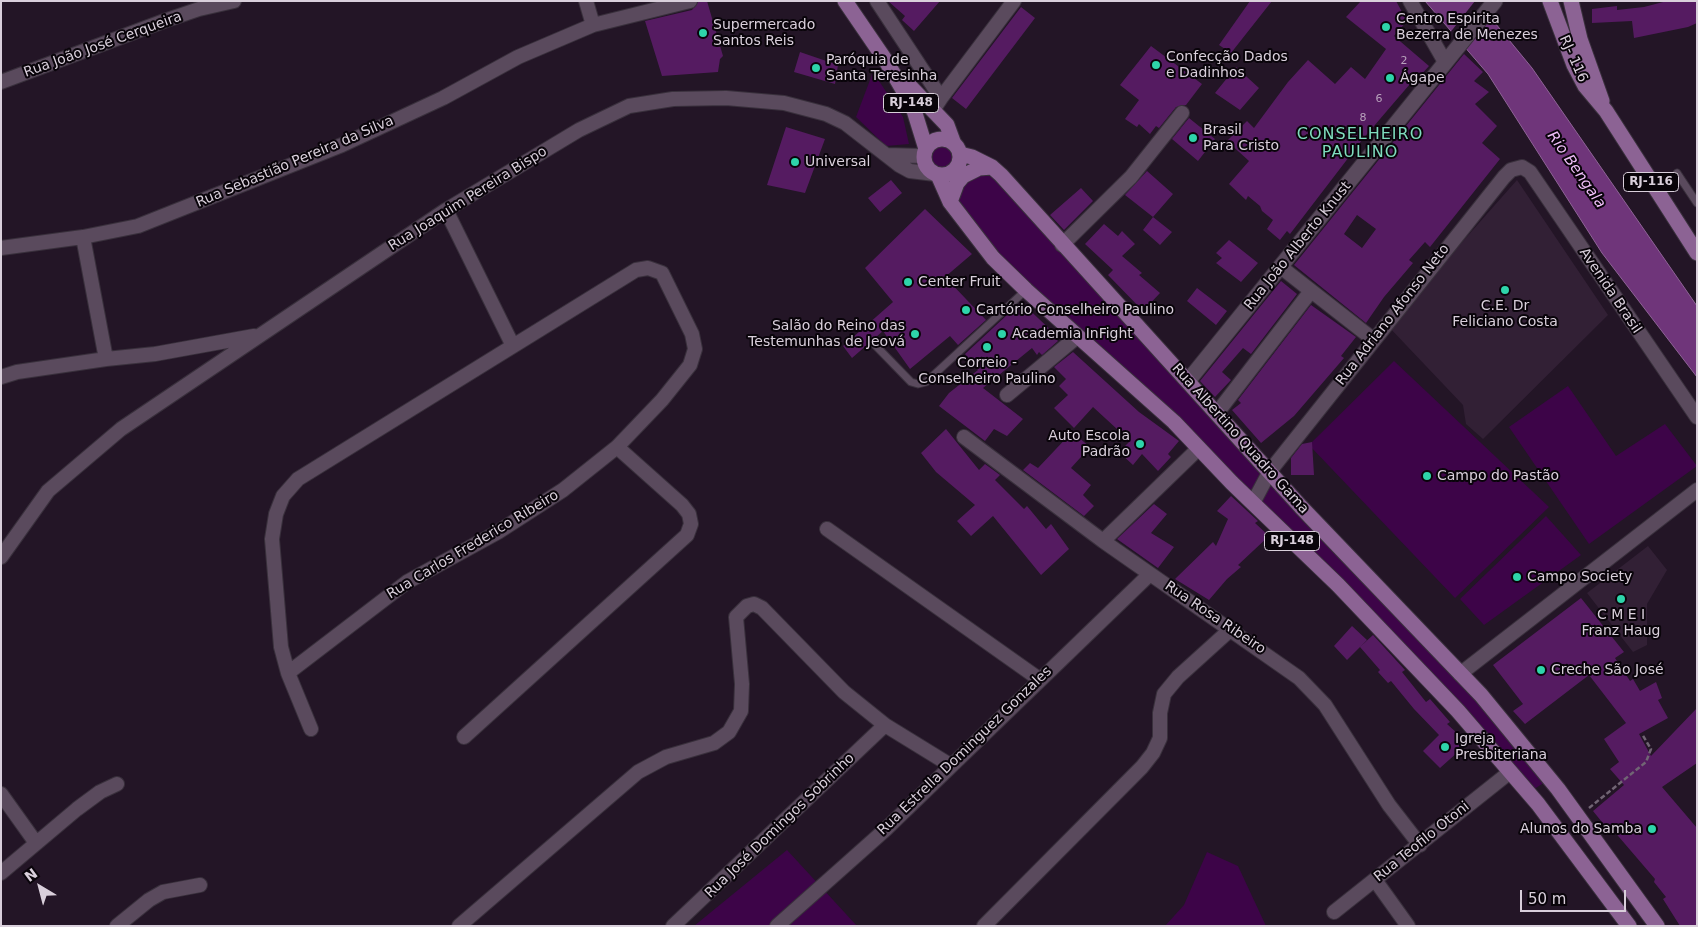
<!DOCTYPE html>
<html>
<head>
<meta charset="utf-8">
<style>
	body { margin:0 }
	#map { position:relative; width:1698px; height:927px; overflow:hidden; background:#231526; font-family:"DejaVu Sans",sans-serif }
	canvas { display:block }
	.frame { position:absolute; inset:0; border:2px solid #d9cfdb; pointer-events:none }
	.north { position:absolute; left:15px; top:862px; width:50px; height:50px; -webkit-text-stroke:4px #09040a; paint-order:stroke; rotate:323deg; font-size:14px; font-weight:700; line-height:20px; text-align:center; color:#d9cfdb }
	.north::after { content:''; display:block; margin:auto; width:18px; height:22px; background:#d9cfdb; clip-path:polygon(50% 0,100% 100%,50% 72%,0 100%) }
	.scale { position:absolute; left:1520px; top:890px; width:106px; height:22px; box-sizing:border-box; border:2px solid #d9cfdb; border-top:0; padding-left:6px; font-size:15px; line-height:18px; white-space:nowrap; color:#d9cfdb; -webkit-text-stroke:4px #09040a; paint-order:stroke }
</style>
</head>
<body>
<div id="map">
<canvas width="1698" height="927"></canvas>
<div class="frame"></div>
<div class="north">N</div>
<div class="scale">50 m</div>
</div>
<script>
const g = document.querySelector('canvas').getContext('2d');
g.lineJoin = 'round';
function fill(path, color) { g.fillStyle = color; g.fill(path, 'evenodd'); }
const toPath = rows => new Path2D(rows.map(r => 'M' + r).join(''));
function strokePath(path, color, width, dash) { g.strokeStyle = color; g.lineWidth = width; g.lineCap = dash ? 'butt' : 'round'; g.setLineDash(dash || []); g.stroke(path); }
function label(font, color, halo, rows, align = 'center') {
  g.font = font + ' "DejaVu Sans",sans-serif'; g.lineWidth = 4; g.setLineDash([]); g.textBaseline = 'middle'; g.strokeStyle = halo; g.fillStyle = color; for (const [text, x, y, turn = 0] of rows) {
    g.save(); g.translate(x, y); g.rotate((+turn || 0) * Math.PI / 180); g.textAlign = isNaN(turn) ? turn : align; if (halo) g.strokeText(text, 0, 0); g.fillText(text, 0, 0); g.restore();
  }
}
fill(toPath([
	[1517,180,1608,315,1483,439,1466,424,1463,405,1388,326],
	[1648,546,1667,570,1647,604,1647,645,1633,652,1587,593]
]), '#322035');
fill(toPath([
	[873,72,903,117,909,144,886,146,856,117],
	'931 158a12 12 0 1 1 24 0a12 12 0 1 1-24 0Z',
	[988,173,1263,467,1550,779,1531,791,1151,392,1099,344,1030,286,998,252,952,198,975,174],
	[1394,361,1549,507,1455,598,1309,445],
	[1568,386,1616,456,1665,424,1697,466,1589,544,1509,427],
	[1546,516,1581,555,1484,625,1460,599],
	[787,850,857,926,694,926],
	[1207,852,1238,866,1266,926,1165,926,1184,905]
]), '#3d0448');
const water = toPath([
	[1425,1,1477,1,1532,68,1697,306,1697,377,1602,253,1488,74,1425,1]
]);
fill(water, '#6f357a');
strokePath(water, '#8f6397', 1);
fill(toPath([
	[1475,1,1481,1,1491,15,1463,49,1449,34]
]), '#231526');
fill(toPath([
	[707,1,723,56,720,59,718,72,662,76,645,21,692,10,698,2],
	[888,1,940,1,914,31,902,20,905,16],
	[1250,1,1272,1,1231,53,1219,45],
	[1361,1,1396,1,1407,21,1394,36,1429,66,1411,86,1410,84,1362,140,1290,234,1287,231,1280,240,1267,229,1273,220,1262,211,1260,206,1248,196,1246,200,1229,184,1249,161,1227,141,1247,121,1254,128,1288,82,1308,60,1335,84,1351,67,1365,79,1386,49,1346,17],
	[1667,1,1697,1,1697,23,1688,27,1634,38,1632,21,1592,23,1592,9,1617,6,1617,10,1644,7],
	[1021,7,1035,18,966,109,952,98],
	[1151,46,1202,84,1186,105,1176,107,1159,128,1156,126,1150,134,1139,124,1137,127,1125,119,1139,100,1120,85],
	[800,52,838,65,835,84,794,72],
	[1464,54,1483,72,1474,81,1489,92,1475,104,1497,126,1482,143,1500,159,1430,247,1425,242,1409,260,1413,263,1384,297,1366,323,1294,265],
	[1357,215,1376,229,1362,248,1344,234],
	[1236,67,1259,88,1240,110,1215,93],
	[1189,118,1215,139,1198,161,1172,139],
	[786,127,825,139,805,193,767,185],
	[1147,171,1173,194,1153,217,1125,195],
	[891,180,902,193,880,212,868,198],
	[1081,188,1093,201,1064,230,1050,215],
	[925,209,972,254,945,277,986,320,958,345,950,336,910,369,883,331,852,358,843,346,893,302,865,268],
	[1153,217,1172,232,1160,245,1143,230],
	[1104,224,1118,236,1122,231,1135,244,1122,256,1142,273,1139,275,1160,293,1143,311,1108,275,1113,270,1085,244],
	[1229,240,1258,263,1241,282,1216,263,1222,258,1216,253],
	[1281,281,1297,294,1251,354,1243,348,1222,372,1231,380,1215,397,1200,381],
	[1197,288,1227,311,1216,325,1187,301],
	[1021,302,1056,335,1054,337,1058,341,1042,355,1039,352,1037,355,1032,348,983,388,1023,419,1007,436,994,429,985,441,939,406,949,393,978,370,965,354],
	[1311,305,1356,337,1341,356,1344,358,1294,416,1261,443,1232,410,1241,403,1238,400],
	[1073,352,1139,412,1179,441,1168,454,1171,457,1158,471,1142,454,1133,465,1119,452,1130,441,1093,407,1074,428,1054,408,1068,395,1059,386,1066,379,1054,367],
	[946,429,979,470,985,464,1000,475,995,480,1024,509,1027,506,1046,529,1051,524,1069,549,1041,575,993,516,971,536,957,521,975,505,936,472,921,453],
	[1072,432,1090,447,1071,468,1091,485,1083,495,1094,506,1084,516,1023,470,1030,463,1038,468],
	[1312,442,1314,475,1291,475,1291,458,1302,444],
	[1231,496,1258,521,1255,523,1269,536,1238,565,1241,567,1227,579,1209,600,1175,579,1213,542,1216,546,1228,519,1217,511],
	[1154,504,1167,514,1151,533,1174,547,1158,568,1117,539],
	[1581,598,1624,652,1615,658,1630,681,1633,679,1640,691,1656,682,1662,698,1658,700,1668,718,1639,734,1651,756,1697,708,1697,763,1662,787,1697,828,1697,926,1680,926,1663,899,1666,897,1654,882,1655,879,1613,830,1610,832,1593,811,1624,785,1610,769,1619,762,1604,739,1626,723,1589,675,1525,724,1513,711,1523,704,1493,665],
	[1352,626,1367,640,1347,660,1334,646],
	[1373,635,1405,670,1402,672,1426,702,1430,699,1450,722,1447,724,1468,743,1440,768,1423,751,1439,735,1414,709,1391,681,1388,683,1378,672,1380,670,1360,647]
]), '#551b61');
const service = toPath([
	[1677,173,1697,203],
	[875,345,911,382,918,384,926,382,1026,290]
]);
const minor = toPath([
	[586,1,593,25],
	[877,1,941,98,933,110],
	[1410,1,1445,62],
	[1,82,164,21,199,9,234,1],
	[941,98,1014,1],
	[886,155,924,156],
	[446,210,513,346],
	[83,237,106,359],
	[1062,245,1131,177,1182,113],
	[1,248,83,237,138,226,342,145,443,98,518,57,593,25,690,1],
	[1282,268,1374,340],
	[1,377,17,372,106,359,155,354,254,336],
	[1007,395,1078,336],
	[1217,413,1311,291],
	[964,437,1103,541,1299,678,1325,705,1389,805,1420,845],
	[1253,503,1270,471,1504,177,1511,170,1522,167,1530,172,1697,417],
	[827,529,1039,679],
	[1103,541,1199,448],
	[1,557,48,491,121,429,446,210,579,130,629,106,673,99,726,98,784,103,826,114,845,123,899,165,910,171,935,174],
	[288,673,407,582,498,532,563,490,617,447,662,400,690,365,695,349,692,334,662,273,648,268,636,270,298,479,283,496,276,514,272,539,281,647,288,673,311,729],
	[1460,674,1697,490],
	[464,737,687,535,691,524,689,514,682,505,617,447],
	[1,794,36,843],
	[1,873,77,809,100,792,117,784],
	[1375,880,1408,926],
	[1334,912,1510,772],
	[117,926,149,900,163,892,200,885],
	[459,926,638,772,666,757,714,743,729,732,741,711,742,684,736,617,747,606,754,604,762,608,844,692,885,725,950,765],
	[673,926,885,725],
	[777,926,886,829,1150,574],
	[984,926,1142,767,1153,753,1160,738,1160,713,1164,694,1178,677,1231,629]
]);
const tertiary = toPath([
	[1188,381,1495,1]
]);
const primary = toPath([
	[845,1,886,61,913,107,926,149],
	[1550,1,1574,65,1585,86,1606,111,1697,253],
	[1571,1,1580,39,1602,101],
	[903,79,947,125,954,144],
	'924 157a18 18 0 1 1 36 0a18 18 0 1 1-36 0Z',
	[960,154,972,157,992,167,1001,175,1301,507,1481,695,1558,789,1657,926],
	[938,175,950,202,993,258,1026,290,1174,422,1232,483,1338,585,1458,711,1538,804,1629,926],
	[950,202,957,183,963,176,979,168,992,167]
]);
strokePath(service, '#39303c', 9);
strokePath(minor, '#39303c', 16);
strokePath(tertiary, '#39303c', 17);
strokePath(primary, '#39303c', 17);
strokePath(toPath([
	[1589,808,1646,762,1651,749,1642,734]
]), '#716574', 2.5, [5, 2.5]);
strokePath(service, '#5a4a5d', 7);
strokePath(minor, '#5a4a5d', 14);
strokePath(tertiary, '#5a4a5d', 15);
strokePath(primary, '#8c6394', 15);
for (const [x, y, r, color] of [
	[1386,27,5,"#2ed4aa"],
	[703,33,5,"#2ed4aa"],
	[1156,65,5,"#2ed4aa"],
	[816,68,5,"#2ed4aa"],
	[1390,78,5,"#2ed4aa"],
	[1193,138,5,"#2ed4aa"],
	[795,162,5,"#2ed4aa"],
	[908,282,5,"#2ed4aa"],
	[1505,290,5,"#2ed4aa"],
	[966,310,5,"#2ed4aa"],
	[915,334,5,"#2ed4aa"],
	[1002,334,5,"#2ed4aa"],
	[987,347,5,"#2ed4aa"],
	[1140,444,5,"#2ed4aa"],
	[1427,476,5,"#2ed4aa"],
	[1517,577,5,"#2ed4aa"],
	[1621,599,5,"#2ed4aa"],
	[1541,670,5,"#2ed4aa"],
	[1445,747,5,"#2ed4aa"],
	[1652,829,5,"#2ed4aa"]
]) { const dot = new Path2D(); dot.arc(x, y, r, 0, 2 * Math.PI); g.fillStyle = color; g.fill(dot); strokePath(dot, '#09040a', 2); }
label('11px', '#b8a2bc', null, [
	["2",1404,61],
	["6",1379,99],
	["8",1363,118]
]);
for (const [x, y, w] of [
	[911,103,55],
	[1651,182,55],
	[1292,541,55]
]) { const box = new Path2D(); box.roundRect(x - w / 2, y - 9.5, w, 19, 4); g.fillStyle = '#09040a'; g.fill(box); strokePath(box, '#d9cfdb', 1); }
label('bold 12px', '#d9cfdb', null, [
	["RJ-148",911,103],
	["RJ-116",1651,182],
	["RJ-148",1292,541]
]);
label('14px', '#d9cfdb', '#09040a', [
	["Centro Espirita",1396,19],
	["Bezerra de Menezes",1396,35],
	["Supermercado",713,25],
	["Santos Reis",713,41],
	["Confecção Dados",1166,57],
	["e Dadinhos",1166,73],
	["Paróquia de",826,60],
	["Santa Teresinha",826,76],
	["Ágape",1400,78],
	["Brasil",1203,130],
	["Para Cristo",1203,146],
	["Universal",805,162],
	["Center Fruit",918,282],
	["C.E. Dr",1505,306,"center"],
	["Feliciano Costa",1505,322,"center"],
	["Cartório Conselheiro Paulino",976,310],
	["Salão do Reino das",905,326,"right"],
	["Testemunhas de Jeová",905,342,"right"],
	["Academia InFight",1012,334],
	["Correio -",987,363,"center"],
	["Conselheiro Paulino",987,379,"center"],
	["Auto Escola",1130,436,"right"],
	["Padrão",1130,452,"right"],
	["Campo do Pastão",1437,476],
	["Campo Society",1527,577],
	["C M E I",1621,615,"center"],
	["Franz Haug",1621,631,"center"],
	["Creche São José",1551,670],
	["Igreja",1455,739],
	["Presbiteriana",1455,755],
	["Alunos do Samba",1642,829,"right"]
], 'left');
label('14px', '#d9cfdb', '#09040a', [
	["Rua João José Cerqueira",103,45,-20],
	["RJ- 116",1573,59,66],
	["Rua Sebastião Pereira da Silva",295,162,-23],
	["Rua Joaquim Pereira Bispo",468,199,-32],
	["Rua João Alberto Knust",1298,246,-51],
	["Avenida Brasil",1610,291,56],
	["Rua Adriano Afonso Neto",1393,315,-52],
	["Rua Albertino Quadro Gama",1240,439,48],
	["Rua Carlos Frederico Ribeiro",473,545,-31],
	["Rua Rosa Ribeiro",1215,618,34],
	["Rua Estrella Dominguez Gonzales",965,751,-44],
	["Rua José Domingos Sobrinho",780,826,-44],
	["Rua Teofilo Otoni",1422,842,-39]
]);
label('italic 15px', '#eebdf7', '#09040a', [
	["Rio Bengala",1576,170,55]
]);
g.letterSpacing = '1px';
label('16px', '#7fdcbe', '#09040a', [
	["CONSELHEIRO",1360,135],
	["PAULINO",1360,153]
]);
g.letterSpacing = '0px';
</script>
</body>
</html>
